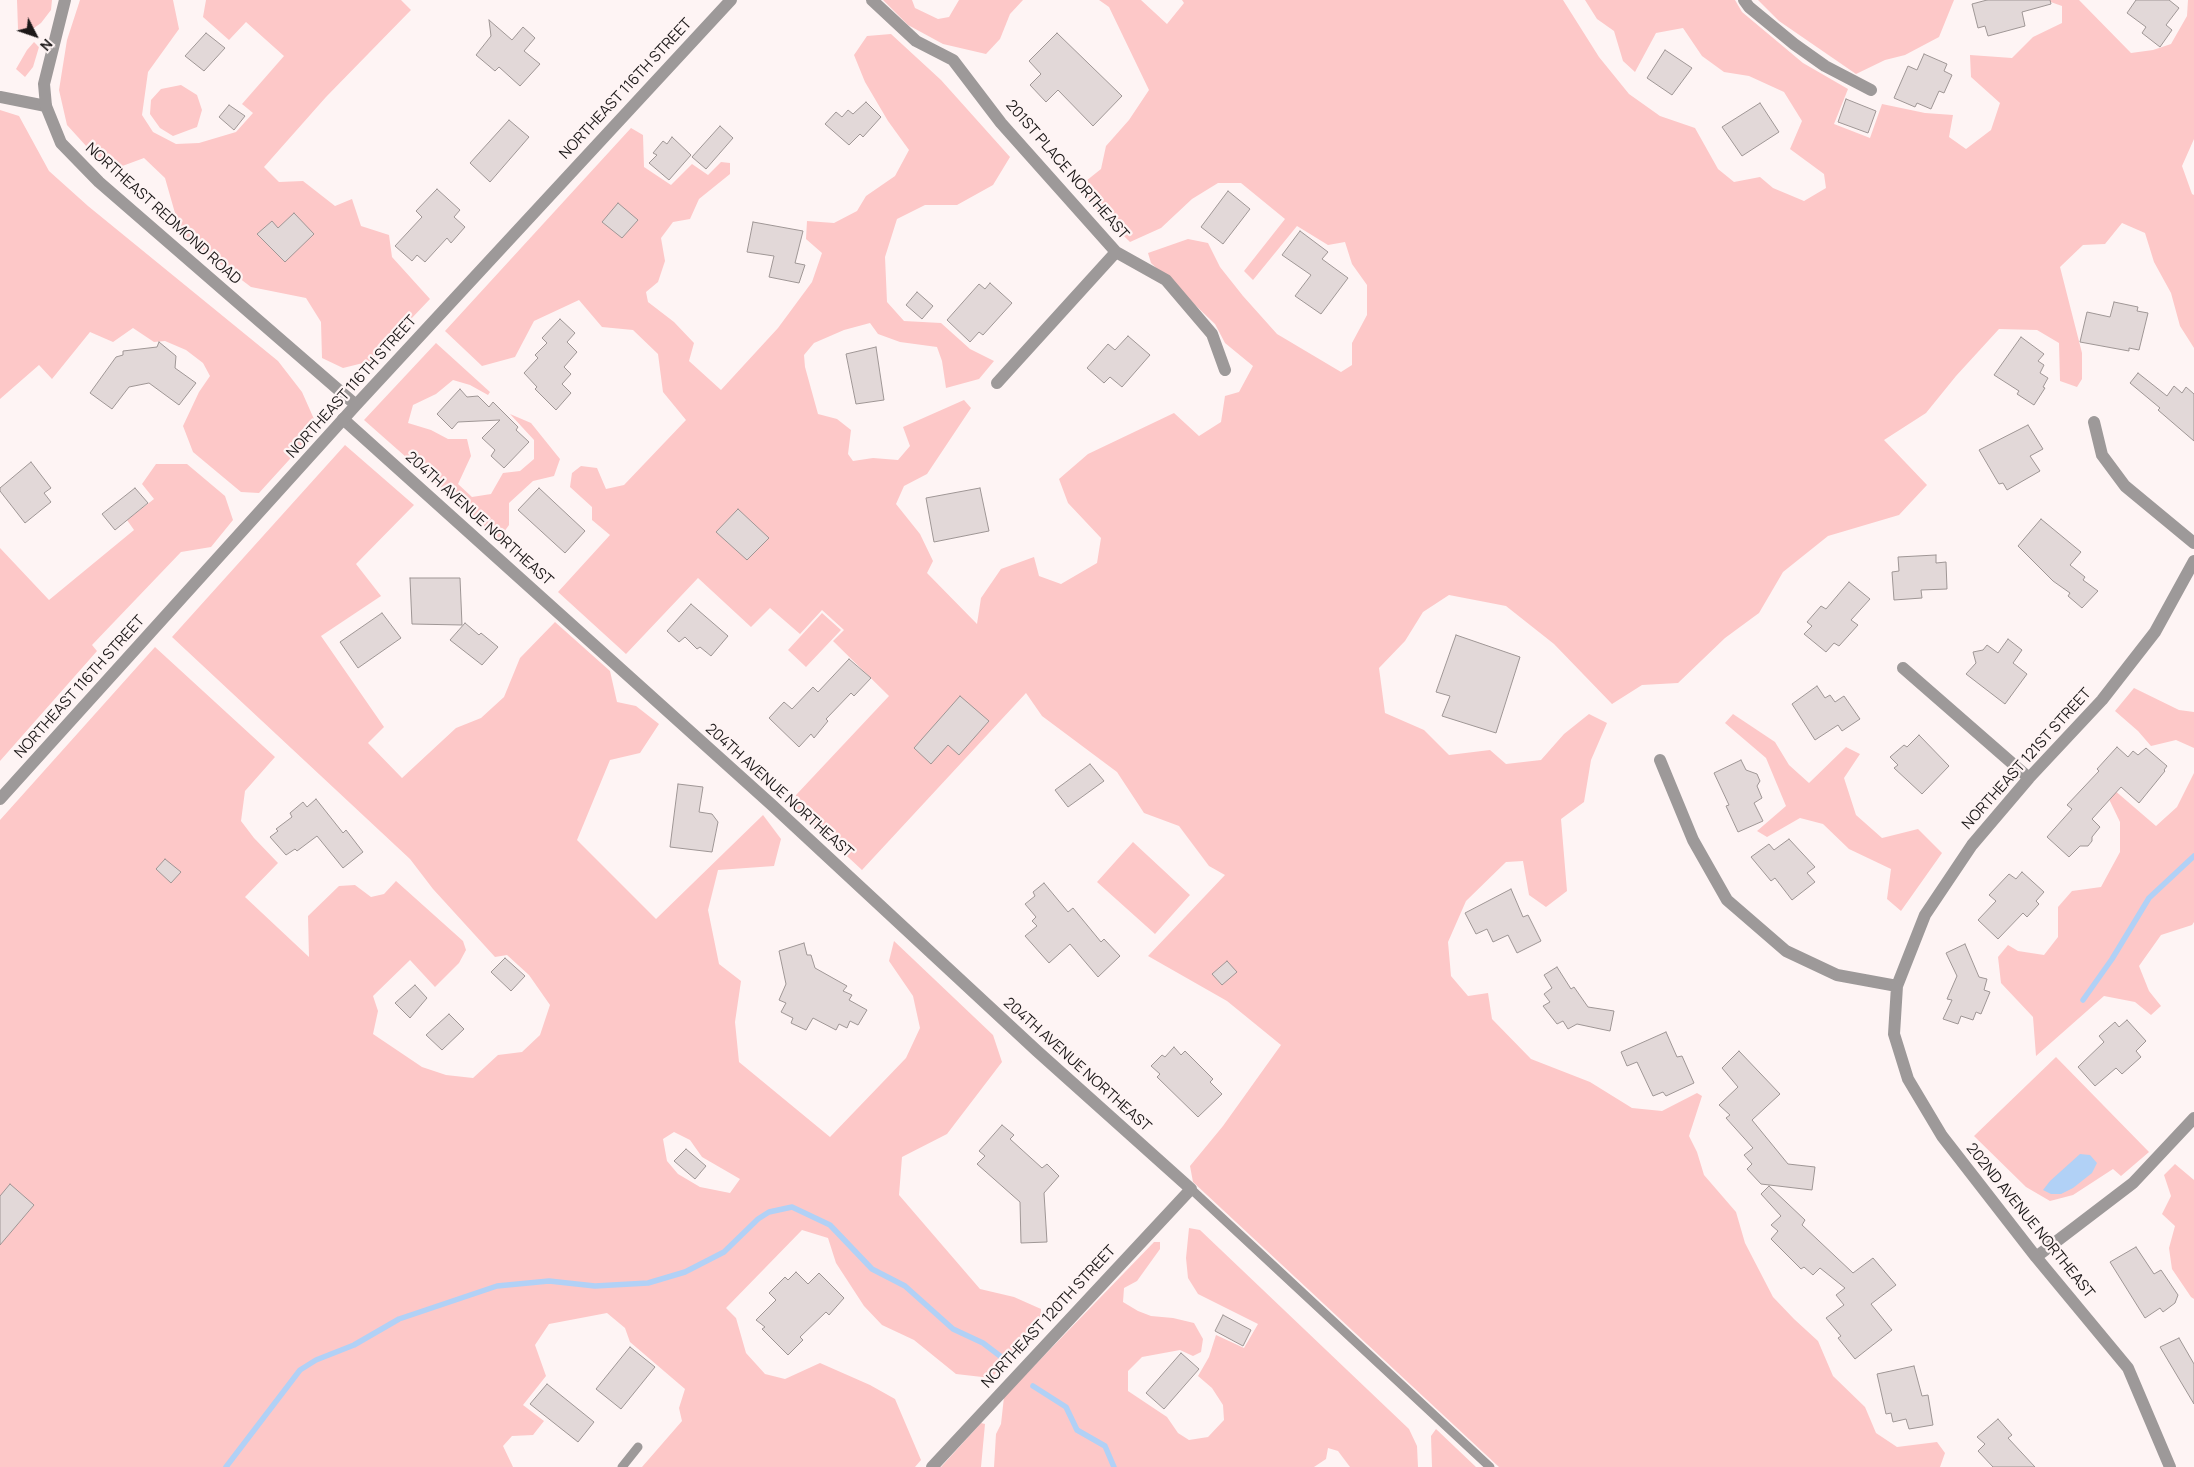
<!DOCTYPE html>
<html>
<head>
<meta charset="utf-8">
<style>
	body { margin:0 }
	#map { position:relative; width:2194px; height:1467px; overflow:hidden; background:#fef4f4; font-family:Manrope,sans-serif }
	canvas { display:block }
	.north { position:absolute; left:10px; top:10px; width:50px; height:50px; -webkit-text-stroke:4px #fef4f4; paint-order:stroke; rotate:131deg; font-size:14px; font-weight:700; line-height:20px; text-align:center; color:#1c1818 }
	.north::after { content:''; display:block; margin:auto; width:18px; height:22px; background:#1c1818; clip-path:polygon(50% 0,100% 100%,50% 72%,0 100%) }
</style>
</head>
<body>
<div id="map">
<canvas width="2194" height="1467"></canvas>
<div class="north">N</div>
</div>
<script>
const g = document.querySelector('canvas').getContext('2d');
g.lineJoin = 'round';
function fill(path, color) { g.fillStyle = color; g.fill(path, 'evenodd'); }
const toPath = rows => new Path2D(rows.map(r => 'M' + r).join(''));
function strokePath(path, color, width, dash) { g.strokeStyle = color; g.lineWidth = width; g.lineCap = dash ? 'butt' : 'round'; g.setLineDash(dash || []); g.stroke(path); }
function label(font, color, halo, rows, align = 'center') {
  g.font = font + ' Manrope,sans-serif'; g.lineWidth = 4.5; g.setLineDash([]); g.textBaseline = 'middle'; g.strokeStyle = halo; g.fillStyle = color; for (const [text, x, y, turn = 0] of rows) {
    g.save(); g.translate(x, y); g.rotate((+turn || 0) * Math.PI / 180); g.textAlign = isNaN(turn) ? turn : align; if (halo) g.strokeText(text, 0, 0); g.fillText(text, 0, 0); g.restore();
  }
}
fill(toPath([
	[17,0,52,0,51,10,41,23,27,33,18,29],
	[80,0,173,0,179,29,148,72,142,115,153,132,176,144,199,143,236,132,253,113,242,104,284,56,246,22,229,40,203,17,206,0,401,0,411,10,326,97,264,167,279,182,303,181,335,206,352,199,361,226,389,235,392,257,430,299,371,361,343,368,322,358,321,322,306,298,251,287,181,234,165,178,144,158,117,168,97,158,67,125,59,90,67,40],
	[883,0,912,0,915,8,938,19,949,17,959,0,1023,0,1010,14,1000,39,986,54,943,44,908,25],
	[1099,0,1141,0,1167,24,1184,3,1182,0,1563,0,1599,57,1629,94,1660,116,1695,128,1718,169,1734,182,1760,177,1773,188,1804,201,1826,188,1824,174,1790,149,1802,121,1784,92,1749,76,1724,72,1702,56,1683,28,1656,33,1635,72,1623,61,1614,31,1597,19,1585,0,1735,0,1742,12,1803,63,1848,89,1834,124,1870,138,1882,104,1925,113,1953,115,1949,137,1966,149,1991,130,2000,103,1971,77,1970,55,2012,58,2033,37,2062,23,2062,6,2045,0,2079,0,2131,53,2153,50,2171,44,2187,16,2188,0,2194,0,2194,139,2182,166,2192,194,2194,195,2194,348,2180,326,2171,293,2154,262,2145,233,2122,223,2105,244,2083,245,2060,267,2082,353,2082,379,2077,387,2060,381,2059,343,2037,330,1999,329,1956,376,1926,413,1884,440,1927,485,1899,515,1828,536,1783,572,1759,613,1725,638,1678,683,1642,685,1612,704,1554,644,1506,606,1449,595,1423,612,1405,641,1379,668,1385,713,1424,730,1449,755,1490,750,1506,764,1541,760,1564,734,1589,714,1607,723,1591,760,1584,802,1561,819,1567,891,1546,907,1529,895,1523,861,1506,862,1466,901,1448,942,1451,976,1468,996,1488,993,1492,1019,1531,1059,1590,1082,1632,1108,1662,1111,1697,1093,1702,1096,1689,1136,1697,1152,1704,1175,1736,1212,1745,1243,1773,1297,1794,1319,1818,1341,1833,1376,1865,1407,1876,1433,1897,1447,1937,1442,1945,1453,1940,1467,1499,1467,1193,1182,1190,1166,1223,1126,1281,1045,1227,1001,1148,956,1225,875,1209,866,1179,826,1144,813,1117,772,1042,716,1026,693,862,870,795,808,796,795,889,696,833,641,844,630,822,610,800,634,770,608,751,627,698,578,626,654,558,592,610,535,592,520,592,507,570,487,572,473,581,466,597,468,606,489,624,485,686,420,663,392,658,354,633,330,602,327,579,300,534,321,515,357,482,366,445,331,631,128,643,135,644,167,671,185,692,164,708,175,721,162,730,163,730,174,699,199,690,219,673,222,661,238,665,261,658,282,646,292,648,302,674,322,694,343,689,361,721,390,778,328,812,282,822,253,806,239,807,221,834,223,857,211,866,196,895,176,909,150,888,121,865,82,854,55,867,36,891,34,941,80,1010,157,993,185,957,205,925,205,897,219,885,257,887,302,904,321,941,323,970,349,994,361,979,379,946,388,942,361,937,347,900,342,878,334,870,323,844,330,814,343,804,355,805,367,818,414,837,419,851,430,848,454,853,461,873,458,898,460,910,446,903,427,964,400,971,408,927,474,904,486,896,504,920,534,933,561,927,573,977,624,981,598,1001,569,1034,557,1039,576,1061,584,1097,563,1101,538,1068,503,1059,479,1088,454,1174,413,1199,436,1221,422,1225,396,1239,392,1253,366,1225,343,1215,324,1151,263,1148,253,1188,239,1208,243,1220,267,1243,296,1277,334,1341,372,1352,365,1352,343,1367,315,1367,285,1352,264,1345,242,1328,245,1297,226,1253,280,1244,271,1285,219,1241,183,1218,183,1192,199,1161,228,1130,242,1076,189,1101,169,1106,146,1129,120,1149,90,1109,7],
	[1758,0,1954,0,1939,37,1905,55,1885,60,1856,74,1779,21],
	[34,42,39,47,33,67,25,77,16,69,27,50],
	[181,85,197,95,202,110,197,127,173,136,160,128,150,114,151,100,161,89],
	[0,110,19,116,49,171,88,206,278,361,302,392,314,419,309,438,259,493,241,492,193,452,183,426,199,392,210,376,203,363,186,350,165,341,154,342,133,328,113,342,90,332,52,379,39,365,0,399],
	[436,343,490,392,488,395,470,385,453,380,436,394,413,405,408,423,431,430,448,439,467,439,471,456,458,484,472,497,491,494,503,473,520,471,534,459,534,440,510,414,531,423,560,459,554,476,533,481,509,503,509,525,499,539,364,420],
	[345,445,414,505,356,564,381,596,321,636,384,727,368,743,402,778,456,728,481,718,504,697,520,658,555,622,610,671,617,702,636,706,659,724,640,753,610,760,577,840,656,919,763,815,781,839,774,866,718,870,708,910,719,964,741,981,735,1022,739,1062,830,1137,906,1058,920,1028,913,996,889,961,894,941,993,1035,1002,1062,947,1134,902,1157,899,1195,980,1289,1014,1297,1041,1309,1040,1327,1013,1356,991,1378,956,1374,914,1340,882,1325,864,1306,836,1263,828,1238,802,1230,726,1308,736,1318,746,1353,765,1374,785,1379,820,1363,870,1385,895,1399,921,1460,915,1467,642,1467,682,1421,679,1408,685,1389,630,1342,625,1328,607,1313,549,1324,535,1345,546,1376,523,1405,544,1421,533,1435,512,1436,503,1446,513,1467,0,1467,0,820,155,647,275,757,245,791,241,821,254,838,278,863,245,897,309,957,308,916,339,886,355,885,371,897,384,894,396,881,463,941,466,950,459,963,435,987,410,960,373,996,378,1011,373,1034,422,1067,446,1075,473,1078,498,1055,522,1052,540,1035,550,1005,529,975,507,955,495,957,433,889,410,859,172,637],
	[674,1132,690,1140,702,1157,740,1179,730,1193,700,1187,678,1174,667,1161,663,1139],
	[156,464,187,464,225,496,233,520,211,547,181,552,92,645,97,651,0,761,0,548,49,600,134,530,127,520,154,499,142,484],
	[822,613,841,630,806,667,788,650],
	[2134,688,2179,710,2194,712,2194,748,2176,740,2151,746,2138,731,2115,711],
	[1733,714,1775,742,1789,765,1809,783,1846,747,1860,754,1844,778,1856,815,1882,838,1918,829,1942,853,1901,911,1887,899,1891,869,1849,849,1823,824,1800,818,1767,837,1757,831,1786,806,1766,758,1725,723],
	[2194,773,2194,922,2192,925,2161,935,2139,966,2149,991,2161,1006,2151,1015,2135,1002,2104,996,2036,1056,2033,1017,2001,983,1998,957,2008,945,2018,951,2044,955,2058,937,2058,907,2072,891,2101,887,2120,852,2120,822,2107,795,2113,789,2156,826,2177,807],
	[1133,842,1190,895,1155,934,1097,882],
	[2056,1057,2149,1152,2121,1176,2113,1169,2073,1195,2050,1201,2026,1187,1974,1136],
	[2175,1164,2194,1180,2194,1299,2191,1297,2172,1269,2169,1248,2175,1226,2162,1214,2171,1196,2164,1175],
	[1189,1228,1200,1230,1409,1429,1417,1446,1418,1467,1350,1467,1338,1451,1328,1448,1326,1459,1314,1467,994,1467,996,1434,1001,1424,1004,1397,1154,1242,1160,1242,1160,1249,1137,1281,1124,1288,1123,1302,1138,1311,1151,1316,1173,1318,1194,1323,1203,1339,1201,1352,1193,1356,1180,1350,1142,1357,1128,1371,1128,1391,1167,1417,1178,1433,1189,1440,1208,1437,1224,1420,1223,1405,1212,1388,1198,1376,1209,1357,1216,1335,1244,1348,1258,1324,1198,1294,1188,1278,1186,1258],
	[981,1423,985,1424,981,1467,941,1467],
	[1436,1429,1476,1467,1432,1467,1431,1436]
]), '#fdc8c8');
fill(toPath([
	[2080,1154,2090,1155,2097,1163,2092,1173,2073,1188,2061,1194,2051,1194,2043,1190,2050,1181]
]), '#b1d1f6');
strokePath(toPath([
	[2083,1000,2112,959,2149,898,2194,856],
	[1033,1386,1066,1407,1077,1430,1105,1446,1114,1467],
	[226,1467,300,1370,316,1360,354,1345,399,1319,497,1286,549,1281,595,1286,648,1283,685,1272,724,1252,758,1219,769,1212,792,1207,830,1225,872,1269,905,1286,953,1329,983,1343,1004,1359]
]), '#b1d1f6', 5.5);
const building = toPath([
	[1987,0,2050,0,2051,4,2022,12,2025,26,1988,36,1985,26,1978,28,1972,4,1987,0],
	[2136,0,2169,0,2179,8,2166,25,2172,30,2160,47,2142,33,2146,27,2127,13,2136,0],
	[489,20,512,40,523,27,535,38,524,51,540,64,520,86,499,67,495,71,476,55,491,36,489,20],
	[206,33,225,48,204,71,185,56,206,33],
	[1057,33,1122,96,1093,126,1058,90,1046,102,1030,85,1041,74,1029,61,1057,33],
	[1665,50,1692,68,1672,95,1647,78,1665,50],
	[1924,54,1947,64,1944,71,1952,75,1944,93,1939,91,1931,109,1917,103,1915,107,1894,98,1908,66,1917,70,1924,54],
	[1846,99,1876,111,1868,133,1838,122,1846,99],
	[866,102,881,117,863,137,860,134,849,145,825,124,836,112,842,117,848,110,853,114,866,102],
	[1760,103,1779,132,1742,156,1722,127,1760,103],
	[229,105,245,116,234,130,219,117,229,105],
	[509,120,529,137,490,182,470,163,509,120],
	[720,126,733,138,706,169,692,157,720,126],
	[672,137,691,155,669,180,649,163,657,155,653,153,663,141,667,144,672,137],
	[437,189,460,210,454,217,465,227,451,243,447,238,425,262,417,255,412,261,395,246,422,217,416,211,437,189],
	[1228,191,1250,209,1223,244,1201,227,1228,191],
	[618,203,638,220,622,238,602,222,618,203],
	[294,213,314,234,285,262,257,234,272,221,278,228,294,213],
	[753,222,803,231,795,263,805,265,799,283,769,277,774,256,747,252,753,222],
	[1300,231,1328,252,1322,259,1348,278,1321,314,1295,296,1311,275,1282,255,1300,231],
	[990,283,1012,303,983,335,979,332,970,342,947,320,979,284,985,289,990,283],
	[917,292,933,306,922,319,906,305,917,292],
	[2114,302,2138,307,2137,311,2148,313,2139,350,2129,348,2129,351,2080,342,2087,312,2110,317,2114,302],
	[560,319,575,333,567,342,577,352,564,367,571,374,562,384,571,393,556,410,535,389,537,387,524,373,538,358,535,355,547,343,542,338,560,319],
	[1128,336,1150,355,1122,387,1110,377,1104,383,1087,368,1108,344,1115,350,1128,336],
	[2021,337,2044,354,2038,361,2044,365,2040,373,2048,378,2043,387,2045,388,2034,405,2017,394,2019,391,1994,375,2021,337],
	[159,342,176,356,175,368,196,383,179,405,149,383,129,387,112,409,90,393,116,357,123,355,123,351,157,347,159,342],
	[876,347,884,400,856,404,846,354,876,347],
	[2138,373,2167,396,2174,386,2182,393,2186,387,2194,394,2194,441,2158,410,2160,408,2130,383,2138,373],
	[460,389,467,397,478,396,489,407,493,402,518,427,516,430,529,442,504,468,491,456,495,450,482,438,500,420,458,422,452,429,437,414,460,389],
	[2028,425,2043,449,2030,456,2040,471,2007,490,2003,483,1999,484,1979,450,2028,425],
	[31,462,51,488,44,493,51,502,25,523,0,491,0,488,31,462],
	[135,488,148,503,115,530,102,514,135,488],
	[539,488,585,531,565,553,518,510,539,488],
	[980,488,989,531,934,542,926,498,980,488],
	[738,509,769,538,747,560,716,532,738,509],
	[2041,519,2081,552,2070,565,2085,577,2083,580,2098,591,2082,608,2068,596,2070,593,2053,581,2018,546,2041,519],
	[1936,555,1936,563,1946,562,1947,589,1921,590,1922,598,1894,600,1892,572,1899,571,1898,557,1936,555],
	[410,578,460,578,462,625,412,624,410,578],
	[1849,582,1870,599,1851,620,1858,625,1839,646,1834,643,1826,652,1804,634,1812,626,1807,622,1821,606,1826,609,1849,582],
	[691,604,728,636,711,656,700,647,697,649,685,637,679,642,667,631,691,604],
	[382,613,401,638,358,668,340,642,382,613],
	[465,623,479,635,481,633,498,647,482,665,450,640,465,623],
	[1456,635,1520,657,1496,733,1442,716,1450,696,1436,692,1456,635],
	[2008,639,2022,650,2013,663,2027,674,2005,704,1966,674,1976,663,1973,652,1983,650,1987,645,1998,653,2008,639],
	[849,659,871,678,854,696,851,693,826,719,828,721,814,738,811,734,799,747,769,718,784,702,792,709,813,687,818,692,849,659],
	[1817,686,1825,698,1830,695,1835,702,1844,696,1860,719,1842,731,1838,725,1815,740,1792,704,1817,686],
	[960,696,989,721,959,755,948,745,931,764,914,748,960,696],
	[1919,735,1949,766,1922,794,1894,768,1898,765,1890,757,1904,745,1907,747,1919,735],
	[2117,747,2128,757,2133,751,2138,755,2146,748,2167,766,2164,770,2165,771,2139,803,2121,787,2092,819,2100,827,2092,837,2092,841,2088,846,2080,846,2069,857,2047,837,2072,809,2067,805,2099,771,2097,769,2117,747],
	[1741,760,1746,770,1757,774,1760,781,1757,786,1762,798,1754,803,1763,821,1738,832,1726,806,1729,805,1714,773,1741,760],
	[1090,764,1104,781,1068,807,1055,790,1090,764],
	[678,784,703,787,699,812,712,814,718,822,712,852,670,847,678,784],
	[316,799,343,833,346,830,363,852,343,868,317,836,297,851,295,849,286,855,270,837,278,831,276,829,292,817,290,813,303,802,307,807,316,799],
	[1789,839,1815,867,1807,873,1815,882,1792,900,1775,878,1771,881,1751,857,1769,844,1774,850,1789,839],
	[165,859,181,872,171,883,156,869,165,859],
	[2022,872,2044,892,2036,901,2039,904,2027,917,2023,913,1998,939,1978,920,1996,901,1989,895,2009,874,2016,879,2022,872],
	[1044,883,1068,912,1073,908,1101,942,1104,939,1120,956,1098,977,1070,944,1049,963,1025,936,1037,926,1032,921,1036,917,1025,904,1035,896,1033,892,1044,883],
	[1511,889,1523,917,1528,915,1541,941,1517,953,1508,935,1493,942,1487,929,1476,934,1465,913,1511,889],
	[804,943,807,955,811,955,815,968,847,986,843,991,852,995,849,1000,867,1010,858,1025,850,1021,847,1028,839,1024,836,1030,813,1018,806,1030,791,1023,793,1018,781,1012,786,1003,779,1000,786,984,779,951,804,943],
	[1965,944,1979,977,1987,979,1984,990,1990,992,1981,1014,1976,1012,1973,1020,1961,1016,1958,1024,1943,1019,1952,1000,1947,999,1957,976,1946,953,1965,944],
	[505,958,525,976,511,991,491,972,505,958],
	[1227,961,1237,972,1222,985,1212,974,1227,961],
	[1557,967,1571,989,1574,987,1588,1007,1614,1011,1610,1031,1577,1024,1568,1029,1563,1021,1557,1024,1543,1006,1550,1002,1544,994,1552,988,1544,975,1557,967],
	[415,985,427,998,410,1018,395,1003,415,985],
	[449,1014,464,1029,442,1050,426,1035,449,1014],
	[2127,1020,2146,1041,2136,1051,2141,1057,2122,1074,2116,1068,2095,1086,2078,1067,2104,1042,2099,1036,2115,1022,2119,1027,2127,1020],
	[1666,1032,1677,1057,1682,1056,1694,1083,1666,1096,1663,1092,1653,1096,1637,1062,1627,1066,1621,1052,1666,1032],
	[1174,1047,1181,1055,1185,1051,1213,1079,1210,1082,1222,1094,1198,1117,1157,1077,1160,1074,1151,1066,1162,1055,1165,1057,1174,1047],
	[1739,1051,1780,1094,1752,1120,1788,1164,1815,1167,1812,1190,1761,1184,1747,1169,1752,1164,1744,1155,1753,1148,1726,1118,1730,1115,1719,1105,1738,1087,1722,1068,1739,1051],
	[1002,1125,1014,1135,1010,1139,1042,1168,1047,1164,1059,1176,1044,1193,1047,1242,1021,1243,1020,1202,977,1164,985,1156,979,1151,1002,1125],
	[686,1149,706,1166,695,1179,674,1161,686,1149],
	[10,1184,34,1205,0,1245,0,1196,10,1184],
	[1769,1186,1805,1220,1802,1225,1853,1273,1873,1258,1896,1285,1871,1304,1892,1330,1855,1359,1838,1338,1841,1336,1826,1318,1844,1305,1836,1295,1845,1288,1820,1268,1813,1275,1804,1267,1801,1269,1771,1239,1778,1231,1771,1225,1781,1216,1761,1194,1769,1186],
	[2136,1247,2154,1274,2161,1270,2178,1295,2175,1303,2163,1312,2160,1308,2145,1318,2110,1262,2136,1247],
	[796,1272,808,1284,819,1273,844,1298,829,1315,826,1312,800,1337,803,1340,788,1355,762,1329,765,1327,756,1320,776,1300,769,1293,785,1277,788,1280,796,1272],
	[1223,1315,1251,1330,1243,1346,1215,1331,1223,1315],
	[2179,1338,2194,1364,2194,1404,2160,1347,2179,1338],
	[630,1347,655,1367,621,1409,596,1389,630,1347],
	[1181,1353,1199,1369,1164,1409,1146,1393,1181,1353],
	[1914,1366,1922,1396,1928,1395,1933,1425,1909,1429,1906,1419,1893,1422,1891,1413,1886,1414,1877,1374,1914,1366],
	[547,1384,594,1422,578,1442,530,1404,547,1384],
	[1998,1419,2012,1435,2008,1438,2035,1467,1993,1467,1978,1451,1985,1444,1977,1437,1998,1419]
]);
fill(building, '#e2d8d8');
strokePath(building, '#9f9695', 1);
strokePath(toPath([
	[1191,1189,1490,1467],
	[622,1467,638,1447]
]), '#9d9999', 9);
strokePath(toPath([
	[872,0,916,41,953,60,1001,123,1116,252,1166,280,1212,334,1225,370],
	[1744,0,1749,7,1794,44,1825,66,1871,90],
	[0,97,46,106],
	[997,383,1116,252],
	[343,419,773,806,1037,1051,1191,1189,932,1467],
	[2094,422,2102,455,2125,486,2194,543],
	[1903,668,2029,778],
	[1660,760,1693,840,1727,900,1786,951,1837,975,1897,986],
	[2036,1257,2133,1183,2194,1118],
	[2170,1467,2128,1368,2036,1257,1942,1136,1908,1079,1894,1034,1897,986,1925,915,1972,845,2029,778,2102,700,2155,632,2194,561]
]), '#9d9999', 12);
strokePath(toPath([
	[65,0,44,84,46,106,61,143,99,182,356,405],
	[0,799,356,405,731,0]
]), '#9d9999', 12);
label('15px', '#1c1818', '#fef4f4', [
	["NORTHEAST 116TH STREET",626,89,-47],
	["201ST PLACE NORTHEAST",1067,170,49],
	["NORTHEAST REDMOND ROAD",163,214,42],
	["NORTHEAST 116TH STREET",352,387,-48],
	["204TH AVENUE NORTHEAST",479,519,42],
	["NORTHEAST 116TH STREET",80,687,-48],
	["NORTHEAST 121ST STREET",2027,759,-48],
	["204TH AVENUE NORTHEAST",779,791,42],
	["204TH AVENUE NORTHEAST",1077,1065,42],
	["202ND AVENUE NORTHEAST",2030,1221,51],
	["NORTHEAST 120TH STREET",1049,1317,-47]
]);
</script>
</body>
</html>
